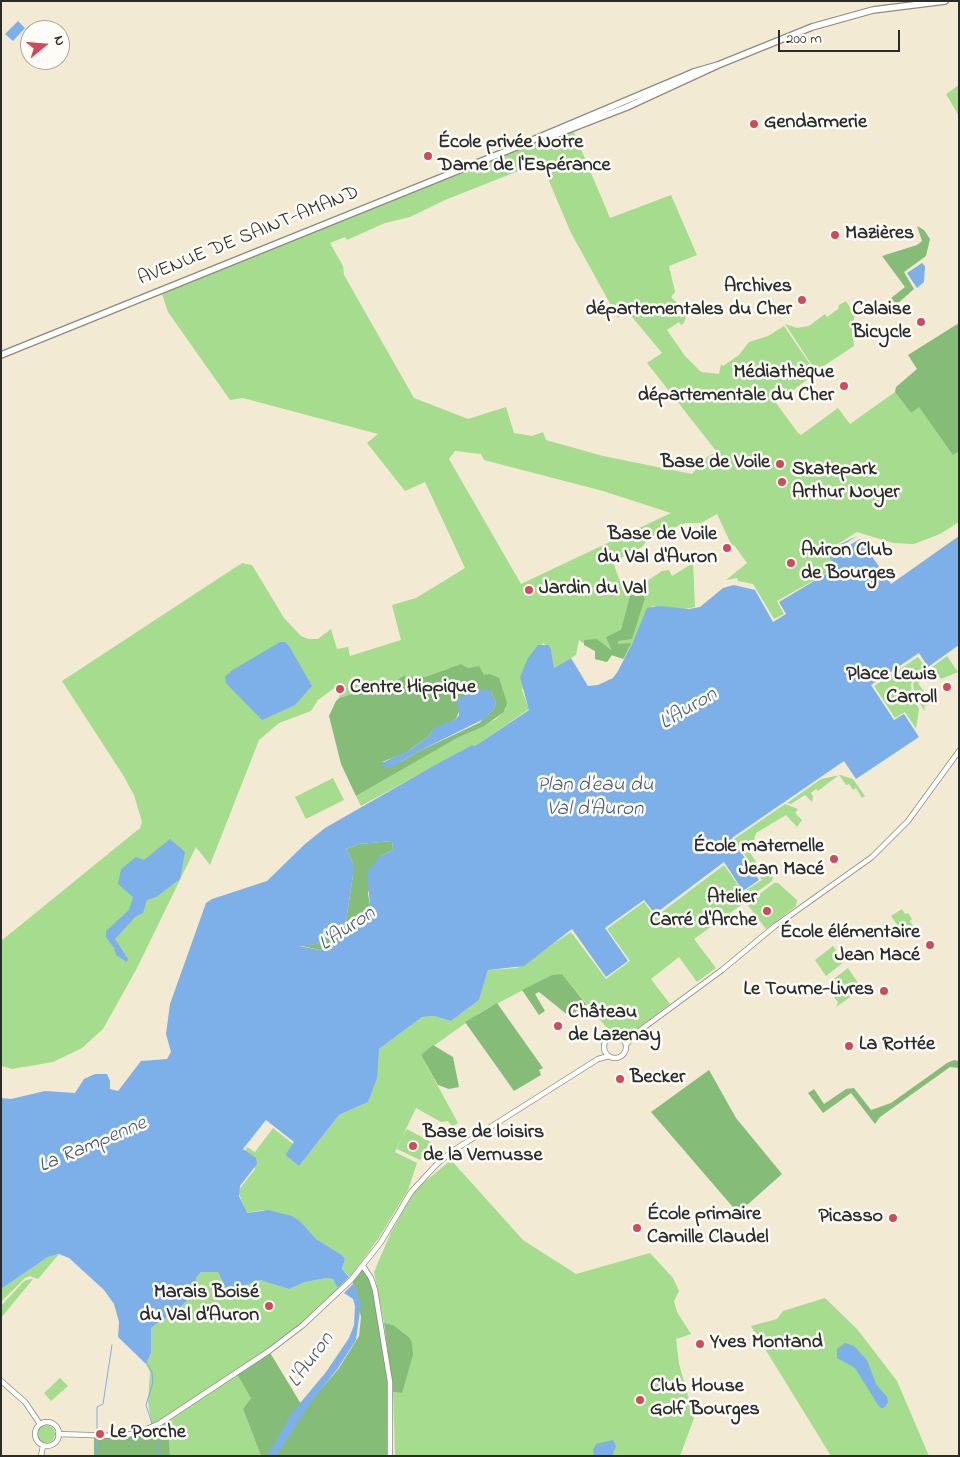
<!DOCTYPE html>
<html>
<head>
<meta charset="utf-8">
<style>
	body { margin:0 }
	#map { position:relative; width:960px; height:1457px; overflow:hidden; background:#f3ead3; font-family:"Indie Flower",sans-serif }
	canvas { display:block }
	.frame { position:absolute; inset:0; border:2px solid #2b2b2b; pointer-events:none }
	.north { position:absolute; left:20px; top:20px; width:50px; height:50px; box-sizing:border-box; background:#fdfcf7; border:1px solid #a9a8a5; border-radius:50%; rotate:73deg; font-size:14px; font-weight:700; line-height:20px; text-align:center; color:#2b2b2b }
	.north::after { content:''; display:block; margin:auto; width:18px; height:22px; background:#d1495b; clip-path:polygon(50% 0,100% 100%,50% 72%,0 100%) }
	.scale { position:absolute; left:778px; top:30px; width:122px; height:22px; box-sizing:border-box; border:2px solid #2b2b2b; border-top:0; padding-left:6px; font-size:15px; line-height:18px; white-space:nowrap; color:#2b2b2b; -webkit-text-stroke:4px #fdfcf7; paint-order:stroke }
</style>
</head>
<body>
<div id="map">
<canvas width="960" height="1457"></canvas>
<div class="frame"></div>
<div class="north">N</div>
<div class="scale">200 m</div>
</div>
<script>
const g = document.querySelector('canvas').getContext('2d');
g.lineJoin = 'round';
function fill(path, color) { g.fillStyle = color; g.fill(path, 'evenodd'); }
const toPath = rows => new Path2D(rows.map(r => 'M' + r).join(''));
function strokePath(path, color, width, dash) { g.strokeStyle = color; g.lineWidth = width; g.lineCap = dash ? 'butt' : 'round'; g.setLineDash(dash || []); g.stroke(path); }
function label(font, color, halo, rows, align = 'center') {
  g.font = font + ' "Indie Flower",sans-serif'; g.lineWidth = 5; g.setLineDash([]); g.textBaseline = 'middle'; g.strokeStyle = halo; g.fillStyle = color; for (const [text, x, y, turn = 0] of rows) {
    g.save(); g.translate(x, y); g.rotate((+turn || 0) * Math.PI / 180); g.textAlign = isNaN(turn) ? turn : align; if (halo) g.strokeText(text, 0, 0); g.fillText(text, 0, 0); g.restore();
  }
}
fill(toPath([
	[959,85,959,116,946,94],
	[572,128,610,218,671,195,697,255,669,266,675,292,671,297,683,309,686,316,684,323,681,325,679,322,667,330,685,356,701,372,719,374,721,364,723,366,739,355,749,342,768,336,784,326,816,373,776,403,798,433,801,435,838,408,850,424,895,392,911,413,919,406,953,454,959,451,959,522,940,534,914,544,893,543,857,532,827,551,836,568,777,601,784,614,774,619,753,584,738,581,737,578,726,580,747,563,734,545,732,546,717,514,701,523,686,523,650,537,642,547,613,562,623,590,647,581,662,571,669,570,672,576,690,565,689,562,693,560,695,607,683,609,652,606,624,659,612,655,607,662,595,659,595,651,579,640,576,655,554,668,551,649,543,643,522,690,529,709,475,746,472,745,361,806,356,796,459,737,496,719,506,709,484,675,461,664,425,677,403,676,397,680,339,698,342,688,333,689,318,700,311,711,279,723,259,740,210,865,196,847,137,968,103,1029,82,1048,53,1062,12,1069,1,1066,1,941,140,828,142,822,134,795,123,775,62,681,242,563,252,565,284,618,301,636,308,639,318,639,331,629,337,649,348,647,350,656,401,640,392,605,416,598,465,568,425,482,405,491,367,443,378,434,243,398,230,400,168,312,161,291,509,150],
	[541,162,571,233,618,318,628,312,662,353,647,363,717,452,707,457,692,474,603,456,546,440,543,432,532,436,514,433,506,407,468,419,414,398,344,275,343,266,330,243,345,237,347,240,385,223,410,217,445,200],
	[455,451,481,454,484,460,603,491,671,513,521,584,449,459],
	[846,301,855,315,852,326,854,346,822,367,817,373,785,324,797,328,809,326,825,314,827,317,838,309,839,305],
	[947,656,958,672,941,679,932,667],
	[918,657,926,668,914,677,911,684,912,694,919,709,916,729,905,712,895,718,874,686],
	[930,668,933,671,918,683,931,702,924,707,925,712,915,695,913,684,917,677],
	[839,775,818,791,816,789,811,793,813,797,812,802,805,795,791,804,787,803,821,779,840,775,853,779,865,796,862,798,856,788,853,790,849,784,846,785],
	[333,778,344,800,306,819,295,797],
	[785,804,798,809,795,813,802,820,797,827,786,815,756,833,754,840,746,846,759,867,761,865,773,876,772,881,754,894,741,898,744,903,694,939,716,968,697,982,679,957,651,979,670,1004,637,1029,627,1035,612,1034,562,974,552,975,481,1012,421,1055,458,1123,452,1127,448,1121,441,1122,416,1108,403,1135,407,1129,431,1142,420,1160,397,1149,402,1138,395,1152,417,1163,408,1190,378,1239,350,1277,342,1269,345,1259,342,1255,316,1239,302,1223,263,1210,246,1213,238,1191,255,1169,249,1155,245,1151,247,1147,255,1152,273,1128,293,1144,285,1155,299,1166,339,1115,368,1102,379,1049,422,1017,434,1016,451,1021,479,1000,488,970,517,968,571,932,606,979,630,961,607,929,644,902,655,917,724,865,743,892,762,880,734,839],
	[774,883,778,883,797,900,796,906,766,929,744,900,757,896],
	[902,909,905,914,908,913,912,919,910,921,916,931,906,938,891,916],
	[833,946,844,962,826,976,815,960],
	[848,968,862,989,836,1007,838,1002,834,997,837,995,829,986,832,983,831,981],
	[451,1160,523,1240,576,1274,650,1253,673,1278,679,1291,674,1301,677,1312,691,1334,676,1339,679,1364,694,1418,680,1456,395,1456,393,1392,402,1393,409,1337,393,1325,384,1323,374,1272,391,1232,416,1189],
	[59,1254,38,1279,30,1276,25,1278,1,1302,1,1289,48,1257],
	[201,1272,218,1272,226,1289,260,1280,289,1289,305,1282,327,1278,333,1279,337,1286,340,1286,341,1291,269,1351,251,1398,243,1409,261,1456,170,1456,168,1418,152,1427,148,1402,150,1372,146,1364,151,1353,151,1328,177,1310,189,1299,198,1288,196,1278],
	[31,1279,33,1279,1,1318,1,1306,24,1281],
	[825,1298,857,1329,897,1381,929,1456,831,1456,751,1326,777,1319,783,1311],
	[60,1378,68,1386,51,1401,44,1393],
	'37 1434a9 9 0 1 1 18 0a9 9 0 1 1-18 0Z'
]), '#a5dc8d');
fill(toPath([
	[917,226,924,230,930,239,926,256,904,272,914,289,897,304,890,299,905,287,882,256,917,245,922,241],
	[959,323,959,451,953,455,919,407,911,413,895,392,896,387,917,369,908,355],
	[639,593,645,598,632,639,618,641,618,644,631,643,623,659,612,655,607,662,595,659,595,651,584,645,584,640,597,639,612,651,606,637,621,630,630,596],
	[461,664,469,668,479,666,484,675,490,674,499,678,507,703,504,712,484,726,459,737,356,796,341,764,329,716,336,701,339,698,397,680,403,676,425,677],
	[491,692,496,703,493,710,479,723,417,752,401,762,382,762,405,753,428,737,432,731,456,719,459,711],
	[392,841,393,850,380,856,368,893,370,906,357,923,341,938,320,950,298,945,316,944,331,937,346,921,353,875,353,863,346,849,359,844],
	[562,974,587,1005,569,1016,539,992,535,994,545,1011,539,1015,522,990,552,975],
	[497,1003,543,1068,539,1070,541,1075,514,1091,465,1022],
	[433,1045,453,1057,459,1087,449,1089,438,1085,421,1055],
	[954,1060,959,1061,959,1068,950,1067,880,1117,875,1124,851,1093,823,1113,808,1093,814,1089,824,1104,846,1089,854,1088,871,1110,891,1103,947,1063],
	[709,1070,736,1118,782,1174,738,1213,651,1112],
	[363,1266,371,1278,390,1382,390,1456,261,1456,243,1409,251,1398,236,1372,269,1351,304,1409,339,1368,359,1336,361,1317,352,1279],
	[384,1323,393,1325,409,1337,412,1343,413,1355,402,1393,393,1392],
	[168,1418,170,1456,94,1456,94,1436,138,1433]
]), '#84bc78');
fill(toPath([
	[18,21,25,28,13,41,5,34],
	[922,263,925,266,924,282,917,288,907,273],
	[857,536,840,547,841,550,860,539,891,584,959,536,959,645,928,667,919,653,871,685,894,720,904,714,919,737,856,779,844,761,732,838,759,880,743,891,724,862,655,914,644,900,605,928,628,961,606,977,572,929,524,966,488,970,479,1000,451,1021,434,1016,422,1017,379,1049,377,1078,368,1102,339,1115,299,1166,285,1155,294,1142,266,1120,243,1149,256,1158,257,1164,240,1186,239,1196,247,1213,268,1210,292,1216,302,1223,316,1239,342,1255,345,1259,342,1269,349,1277,340,1286,337,1287,333,1279,327,1278,305,1282,289,1289,260,1280,231,1290,226,1289,218,1272,201,1272,196,1278,198,1288,189,1299,177,1310,151,1328,151,1353,146,1364,118,1337,119,1322,114,1304,104,1290,69,1258,59,1254,48,1257,1,1289,1,1098,11,1099,45,1091,75,1093,84,1079,95,1074,107,1074,110,1081,110,1089,118,1091,141,1061,167,1059,171,1052,166,1034,170,1004,206,903,212,899,267,881,305,844,325,828,435,765,472,745,475,746,529,710,520,677,528,658,538,645,548,645,551,649,554,668,571,658,588,686,598,685,613,678,618,671,633,642,647,608,659,606,689,609,700,607,723,588,734,585,755,590,773,622,786,614,779,602,836,568,826,551],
	[392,841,393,850,380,856,367,872,370,905,357,923,341,938,320,950,299,946,316,944,331,937,346,921,353,875,353,863,346,849,359,844],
	[280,642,285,642,289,646,312,686,295,705,262,720,226,683,225,677,231,671],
	[477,689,486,689,491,692,496,703,493,710,484,719,417,752,396,765,386,768,380,764,411,749,428,737,434,728,456,719,459,715,457,701,467,693],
	[170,839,185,852,180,879,156,897,147,900,143,913,135,917,115,939,128,959,127,962,116,955,114,948,106,937,106,931,129,910,133,897,118,884,121,869,136,857,144,860],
	[354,1283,361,1304,356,1340,338,1368,311,1402,276,1456,267,1456,291,1414,326,1372,349,1338,354,1325,355,1306,353,1299,344,1293],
	[845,1343,854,1346,867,1360,876,1384,887,1397,888,1402,885,1407,881,1408,878,1405,855,1368,837,1358,837,1349],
	[613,1440,616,1446,612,1456,594,1456,593,1450,596,1444]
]), '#7dafe9');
strokePath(toPath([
	[146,1362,152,1372,153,1382,146,1405,158,1442,159,1456],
	[97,1433,97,1407,103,1404,112,1345],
	[96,1456,97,1437]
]), '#7dafe9', 1);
const tertiary = toPath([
	'604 1047a11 11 0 1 1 22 0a11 11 0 1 1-22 0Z',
	[626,1045,635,1034,722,970,775,926,872,857,908,821,959,751],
	[363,1266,371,1278,375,1290,390,1382,390,1456],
	[1,1381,25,1402,40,1424],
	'35 1434a12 12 0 1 1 24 0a12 12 0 1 1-24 0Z',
	[58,1434,119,1436,138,1433,160,1423,269,1351,303,1325,351,1280,381,1242,411,1192,437,1164,451,1152,598,1059,609,1056],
	[41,1456,43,1446]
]);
const primary = toPath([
	[547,138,627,107,718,65,812,27,873,10,945,1],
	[1,355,509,150,694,72,718,65]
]);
strokePath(tertiary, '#8f8a7f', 6);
strokePath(primary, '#8f8a7f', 8);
strokePath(tertiary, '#fff', 4.5);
strokePath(primary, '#fff', 5.5);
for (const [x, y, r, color] of [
	[754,124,5,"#d1495b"],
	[428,156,5,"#d1495b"],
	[835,235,5,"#d1495b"],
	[802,300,5,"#d1495b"],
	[921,322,5,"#d1495b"],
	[844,386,5,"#d1495b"],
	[780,464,5,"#d1495b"],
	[782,482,5,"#d1495b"],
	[727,548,5,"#d1495b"],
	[791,563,5,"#d1495b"],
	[529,590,5,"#d1495b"],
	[947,687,5,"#d1495b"],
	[340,689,5,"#d1495b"],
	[834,859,5,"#d1495b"],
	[767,911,5,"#d1495b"],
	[930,945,5,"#d1495b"],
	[884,991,5,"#d1495b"],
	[558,1026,5,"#d1495b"],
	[849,1046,5,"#d1495b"],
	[620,1079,5,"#d1495b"],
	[413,1146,5,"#d1495b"],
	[893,1218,5,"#d1495b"],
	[637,1228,5,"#d1495b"],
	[269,1306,5,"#d1495b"],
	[700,1344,5,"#d1495b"],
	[640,1400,5,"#d1495b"],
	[100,1434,5,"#d1495b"]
]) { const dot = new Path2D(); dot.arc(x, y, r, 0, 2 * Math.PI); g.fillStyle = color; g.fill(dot); strokePath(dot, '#fdfcf7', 2); }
label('bold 20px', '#2b2b2b', '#fdfcf7', [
	["Gendarmerie",764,124],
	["École privée Notre",438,144],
	["Dame de l'Espérance",438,167],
	["Mazières",845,235],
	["Archives",792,288,"right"],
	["départementales du Cher",792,311,"right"],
	["Calaise",911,311,"right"],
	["Bicycle",911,334,"right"],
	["Médiathèque",834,374,"right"],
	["départementale du Cher",834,397,"right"],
	["Base de Voile",770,464,"right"],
	["Skatepark",792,471],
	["Arthur Noyer",792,494],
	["Base de Voile",717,536,"right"],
	["du Val d'Auron",717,559,"right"],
	["Aviron Club",801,552],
	["de Bourges",801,575],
	["Jardin du Val",539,590],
	["Place Lewis",937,676,"right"],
	["Carroll",937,699,"right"],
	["Centre Hippique",350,689],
	["École maternelle",824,848,"right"],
	["Jean Macé",824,871,"right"],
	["Atelier",757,899,"right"],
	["Carré d'Arche",757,922,"right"],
	["École élémentaire",920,934,"right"],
	["Jean Macé",920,957,"right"],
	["Le Tourne-Livres",874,991,"right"],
	["Château",568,1014],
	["de Lazenay",568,1037],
	["La Rottée",859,1046],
	["Becker",630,1079],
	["Base de loisirs",423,1134],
	["de la Vernusse",423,1157],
	["École primaire",647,1216],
	["Camille Claudel",647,1239],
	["Picasso",883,1218,"right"],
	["Marais Boisé",259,1294,"right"],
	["du Val d’Auron",259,1317,"right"],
	["Yves Montand",710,1344],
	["Club House",650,1388],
	["Golf Bourges",650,1411],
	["Le Porche",110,1434]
], 'left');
label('20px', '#2b2b2b', '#fdfcf7', [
	["AVENUE DE SAINT-AMAND",249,237,-22]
]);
label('italic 21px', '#48596e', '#fdfcf7', [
	["L'Auron",689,710,-31],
	["Plan d'eau du",595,787],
	["Val d'Auron",595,811],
	["L'Auron",348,930,-34],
	["La Rampenne",93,1146,-23],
	["L'Auron",312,1361,-54]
]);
</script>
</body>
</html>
